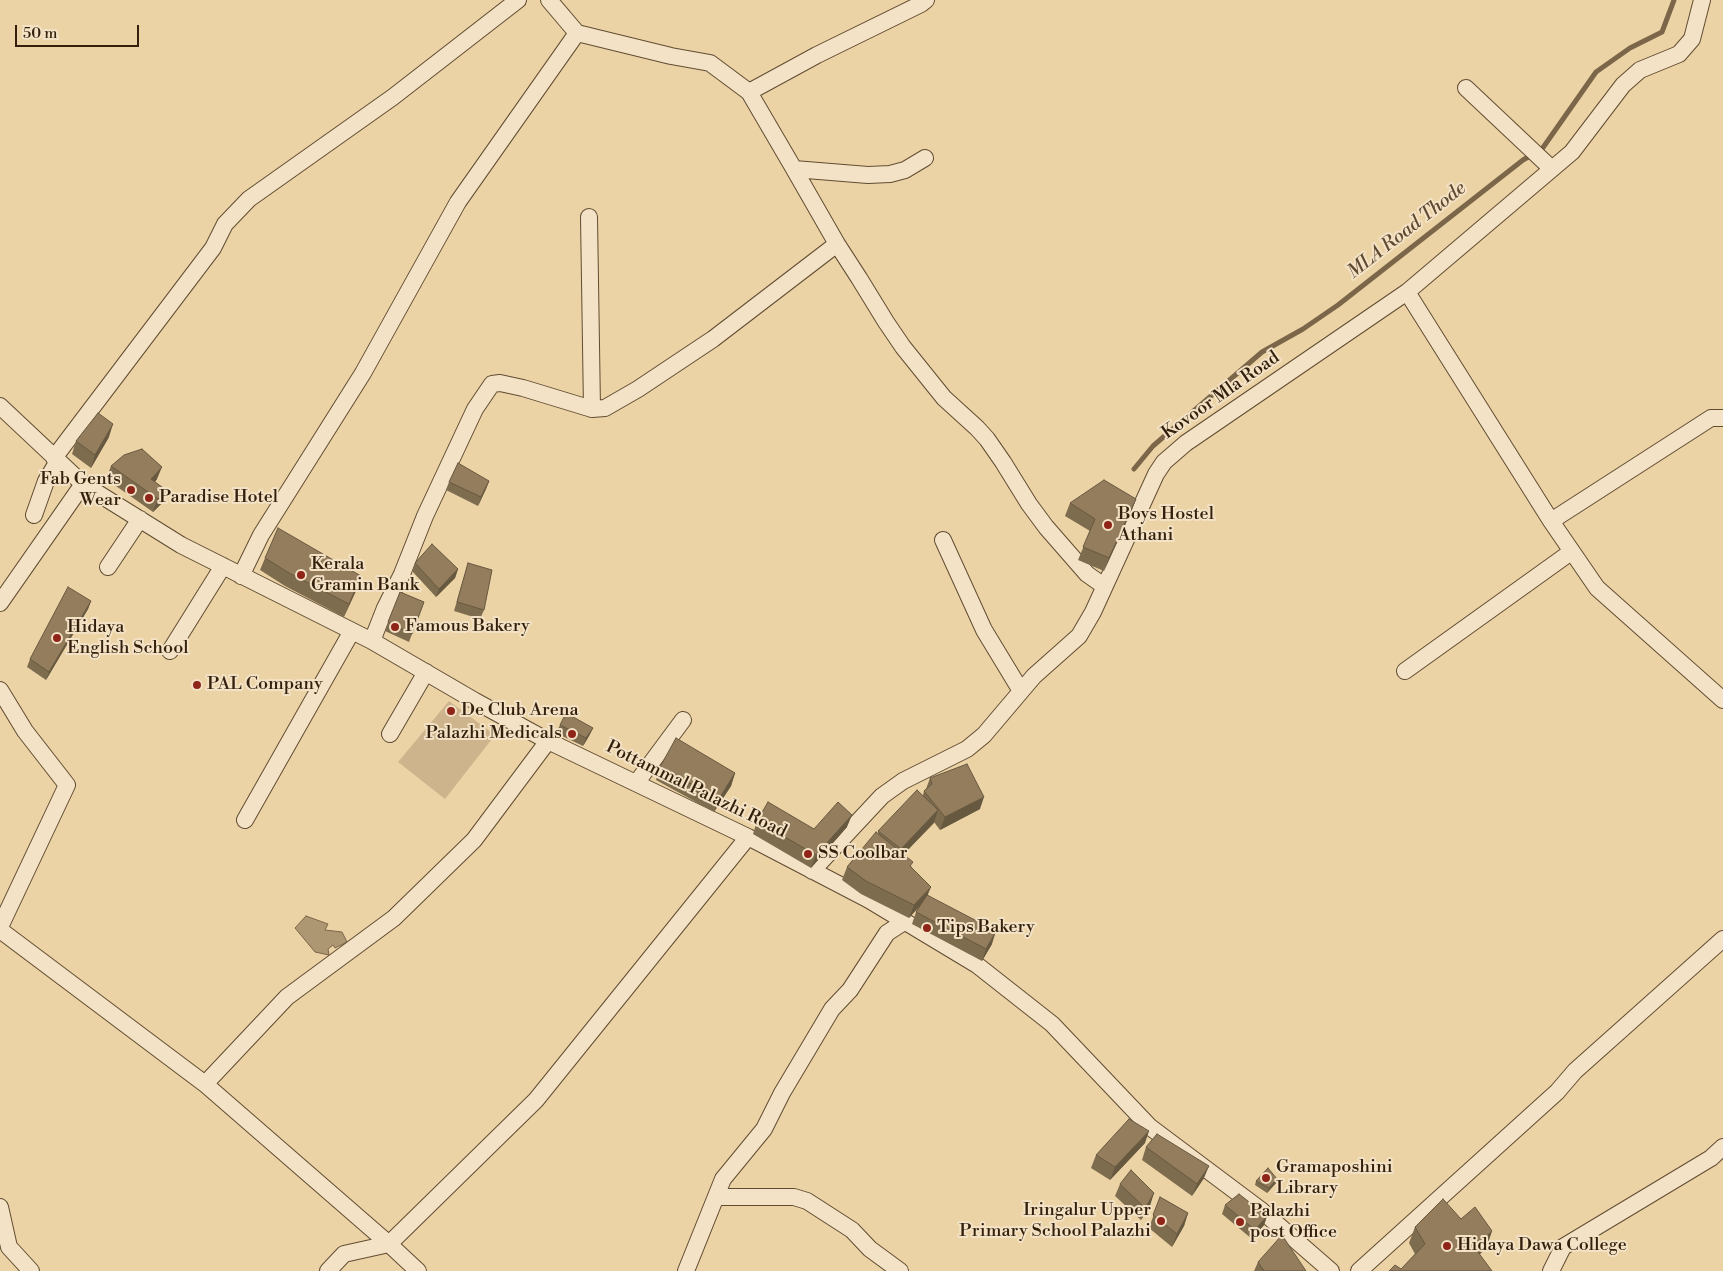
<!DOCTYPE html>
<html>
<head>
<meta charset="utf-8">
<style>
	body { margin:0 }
	#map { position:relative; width:1723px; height:1271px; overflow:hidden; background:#ecd3a6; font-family:"Libre Bodoni",serif }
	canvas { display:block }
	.scale { position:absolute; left:15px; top:25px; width:124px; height:22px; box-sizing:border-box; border:2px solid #331f0c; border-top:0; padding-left:6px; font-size:15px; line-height:18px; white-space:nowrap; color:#331f0c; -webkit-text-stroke:4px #f3e2c5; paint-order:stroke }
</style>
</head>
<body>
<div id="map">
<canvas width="1723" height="1271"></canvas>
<div class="scale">50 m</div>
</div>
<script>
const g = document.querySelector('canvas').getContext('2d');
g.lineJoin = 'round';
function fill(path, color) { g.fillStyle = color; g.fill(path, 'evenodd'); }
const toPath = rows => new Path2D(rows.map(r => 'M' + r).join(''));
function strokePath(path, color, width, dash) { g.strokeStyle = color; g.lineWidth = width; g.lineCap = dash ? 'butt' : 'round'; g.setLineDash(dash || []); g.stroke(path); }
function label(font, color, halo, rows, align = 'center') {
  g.font = font + ' "Libre Bodoni",serif'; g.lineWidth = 4; g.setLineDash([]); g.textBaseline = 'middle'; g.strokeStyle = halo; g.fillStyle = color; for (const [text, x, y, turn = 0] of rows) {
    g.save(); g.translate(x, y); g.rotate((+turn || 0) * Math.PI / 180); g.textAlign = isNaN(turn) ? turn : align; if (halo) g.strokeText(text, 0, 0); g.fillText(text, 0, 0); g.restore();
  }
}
fill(toPath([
	[449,701,495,735,445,799,398,762]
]), '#cdb48c');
const water = toPath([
	[306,916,328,924,325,930,342,932,347,942,335,948,333,945,328,949,329,955,315,952,295,928,306,916]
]);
fill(water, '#ad9672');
strokePath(water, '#7c6649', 1);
strokePath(toPath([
	[1134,469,1153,446,1262,352,1303,329,1338,305,1523,160,1542,149,1596,72,1630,48,1662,32,1674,0]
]), '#7c6649', 5);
const minor = toPath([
	[577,33,671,56,710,63,749,92],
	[1466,88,1552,169],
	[925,158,905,170,890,174,868,175,794,169,837,244,859,278,886,322,903,347,944,398,977,428,987,439,1003,462,1029,504,1046,527,1087,574,1104,586],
	[794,169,749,92,817,55,921,4,926,0],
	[589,217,592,409],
	[1407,292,1551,521,1597,588,1723,700],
	[0,406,83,484,181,545,372,641,475,701,548,741,748,837,869,900,977,965,1052,1024,1150,1127,1262,1211,1331,1271],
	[54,458,213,248,225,224,249,199,393,97,518,0],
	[34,515,46,481,58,461],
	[1551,521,1711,418,1723,418],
	[943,540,984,630,1021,691],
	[108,567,140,519],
	[241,576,261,535,363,373,458,202,577,33,549,0],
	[0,603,83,484],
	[372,641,385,608,402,574,425,516,475,409,492,384,500,383,523,388,592,409,605,408,638,389,713,339,837,244],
	[170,651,223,566],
	[1405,671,1571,552],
	[0,690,25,731,67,785,0,927],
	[390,734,426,672],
	[637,782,683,720],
	[245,820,352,631],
	[812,871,882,796,903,781,967,749,984,735,1034,676,1079,636,1093,612,1156,474,1164,462,1186,443,1407,292,1572,152,1623,85,1640,70,1679,54,1692,39,1702,0],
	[0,930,205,1084,287,997,394,918,474,840,548,741],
	[205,1084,389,1244,344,1254,328,1271],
	[716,1197,794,1197,807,1201,852,1230,870,1249,900,1271],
	[0,1207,9,1247,31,1271],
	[418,1271,389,1244,536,1100,748,837],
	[686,1271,723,1179,764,1129,782,1093,832,1009,850,990,887,933,904,922],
	[1359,1271,1557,1092,1575,1071,1723,939],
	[1551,1271,1563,1247,1711,1158,1723,1147]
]);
strokePath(minor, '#614c32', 18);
strokePath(minor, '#f3e2c5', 16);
fill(toPath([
	[109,437,91,468,72,454,76,441],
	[111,466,157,479,155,482,166,490,162,503,153,512,106,479],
	[489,481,486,489,478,506,446,490,449,482],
	[1136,499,1131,512,1104,571,1078,560,1090,531,1065,516,1070,503],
	[265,558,361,576,344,617,285,586,260,570],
	[415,563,458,569,455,578,436,597,412,571],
	[468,563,484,610,480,619,454,611],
	[400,592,424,602,409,642,385,631],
	[91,601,88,609,46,680,27,667,30,659],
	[560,725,593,728,589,736,583,746,556,733],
	[660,767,735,773,731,786,714,812,656,780],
	[930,778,980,809,940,830,934,822,904,854,928,895,992,944,982,961,912,924,916,912,919,907,909,918,861,894,842,880,847,867,878,833,878,831,923,795,924,791,926,789],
	[757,821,814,829,847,827,811,868,753,834],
	[1145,1143,1110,1180,1091,1168,1096,1155],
	[1146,1147,1204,1178,1192,1196,1142,1160],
	[1256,1181,1276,1183,1267,1193,1255,1185],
	[1120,1184,1150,1206,1141,1220,1115,1196],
	[1160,1197,1188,1213,1184,1226,1172,1247,1149,1228],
	[1225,1205,1267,1216,1264,1225,1252,1239,1222,1214],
	[1461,1219,1492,1231,1486,1248,1480,1254,1401,1269,1415,1254,1409,1243,1415,1227],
	[1258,1262,1306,1271,1254,1271]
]), '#7e6c4f');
fill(toPath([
	[113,424,109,437,91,468,95,455],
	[162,467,157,479,146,492,151,479],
	[489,481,486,489,478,506,481,497],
	[166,490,162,503,153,512,158,499],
	[1136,499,1131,512,1104,571,1109,558],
	[458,569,455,578,436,597,439,589],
	[361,576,357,589,344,617,349,604],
	[91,601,88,609,46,680,49,672],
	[593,728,589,736,583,746,586,738],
	[735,773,731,786,714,812,719,799],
	[984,797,980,809,940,830,945,817],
	[938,810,934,823,896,862,901,849],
	[852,815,847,827,811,868,816,855],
	[931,887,926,899,909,918,914,905],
	[996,931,992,944,982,961,986,949],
	[1149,1131,1145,1143,1110,1180,1115,1167],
	[1209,1166,1204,1178,1192,1196,1197,1184],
	[1277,1179,1276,1183,1267,1193,1269,1188],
	[1154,1193,1150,1206,1141,1220,1145,1208],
	[1188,1213,1184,1226,1172,1247,1177,1234],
	[1267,1216,1264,1225,1252,1239,1255,1230],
	[1492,1231,1486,1248,1469,1264,1475,1248]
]), '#675840');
const building = toPath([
	[98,413,113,424,95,455,76,441,98,413],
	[142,449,162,467,151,479,166,490,158,499,111,466,124,455,142,449],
	[458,463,489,481,481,497,449,482,458,463],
	[1104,480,1136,499,1109,558,1083,547,1095,519,1070,503,1104,480],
	[278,528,361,576,349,604,289,573,265,558,278,528],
	[432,544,458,569,439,589,415,563,432,544],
	[468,563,492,570,484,610,457,602,468,563],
	[68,587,91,601,49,672,30,659,68,587],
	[400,592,424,602,412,634,388,622,400,592],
	[566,713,593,728,586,738,560,725,566,713],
	[676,738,735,773,719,799,660,767,676,738],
	[967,764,984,797,945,817,924,791,932,784,930,778,967,764],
	[917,790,938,810,901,849,878,831,917,790],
	[768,802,814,829,838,802,852,815,816,855,757,821,768,802],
	[876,832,913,862,910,866,931,887,914,905,866,881,847,867,876,832],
	[927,895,996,931,986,949,916,912,927,895],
	[1129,1119,1149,1131,1115,1167,1096,1155,1129,1119],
	[1157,1134,1209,1166,1197,1184,1146,1147,1157,1134],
	[1268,1168,1277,1179,1269,1188,1256,1181,1268,1168],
	[1131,1170,1154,1193,1145,1208,1120,1184,1131,1170],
	[1239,1194,1267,1216,1255,1230,1225,1205,1239,1194],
	[1160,1197,1188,1213,1177,1234,1153,1215,1160,1197],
	[1443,1199,1461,1219,1475,1207,1492,1231,1475,1248,1492,1271,1389,1271,1395,1265,1401,1269,1425,1244,1415,1227,1443,1199],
	[1282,1235,1306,1271,1264,1271,1258,1262,1282,1235]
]);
fill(building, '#937d5c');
strokePath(building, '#675840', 1);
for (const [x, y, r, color] of [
	[131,490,5,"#8f2418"],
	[149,498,5,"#8f2418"],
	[1108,525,5,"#8f2418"],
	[301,575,5,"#8f2418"],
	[395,627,5,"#8f2418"],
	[57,638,5,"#8f2418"],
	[197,685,5,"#8f2418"],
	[451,711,5,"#8f2418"],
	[572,734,5,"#8f2418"],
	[808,854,5,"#8f2418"],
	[927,928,5,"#8f2418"],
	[1266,1178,5,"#8f2418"],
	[1161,1221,5,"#8f2418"],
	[1240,1222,5,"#8f2418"],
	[1447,1246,5,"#8f2418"]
]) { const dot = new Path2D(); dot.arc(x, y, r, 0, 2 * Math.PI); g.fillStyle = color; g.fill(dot); strokePath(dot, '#f3e2c5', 2); }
label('18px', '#331f0c', '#f3e2c5', [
	["Kovoor Mla Road",1221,396,-35],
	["Pottammal Palazhi Road",696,790,26]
]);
label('18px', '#331f0c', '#f3e2c5', [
	["Fab Gents",121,480,"right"],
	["Wear",121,501,"right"],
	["Paradise Hotel",159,498],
	["Boys Hostel",1118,515],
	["Athani",1118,536],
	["Kerala",311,565],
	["Gramin Bank",311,586],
	["Famous Bakery",405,627],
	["Hidaya",67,628],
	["English School",67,649],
	["PAL Company",207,685],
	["De Club Arena",461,711],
	["Palazhi Medicals",562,734,"right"],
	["SS Coolbar",818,854],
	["Tips Bakery",937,928],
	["Gramaposhini",1276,1168],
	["Library",1276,1189],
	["Iringalur Upper",1151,1211,"right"],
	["Primary School Palazhi",1151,1232,"right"],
	["Palazhi",1250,1212],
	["post Office",1250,1233],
	["Hidaya Dawa College",1457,1246]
], 'left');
label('italic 19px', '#5e4930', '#f3e2c5', [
	["MLA Road Thode",1407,231,-38]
]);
</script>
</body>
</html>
